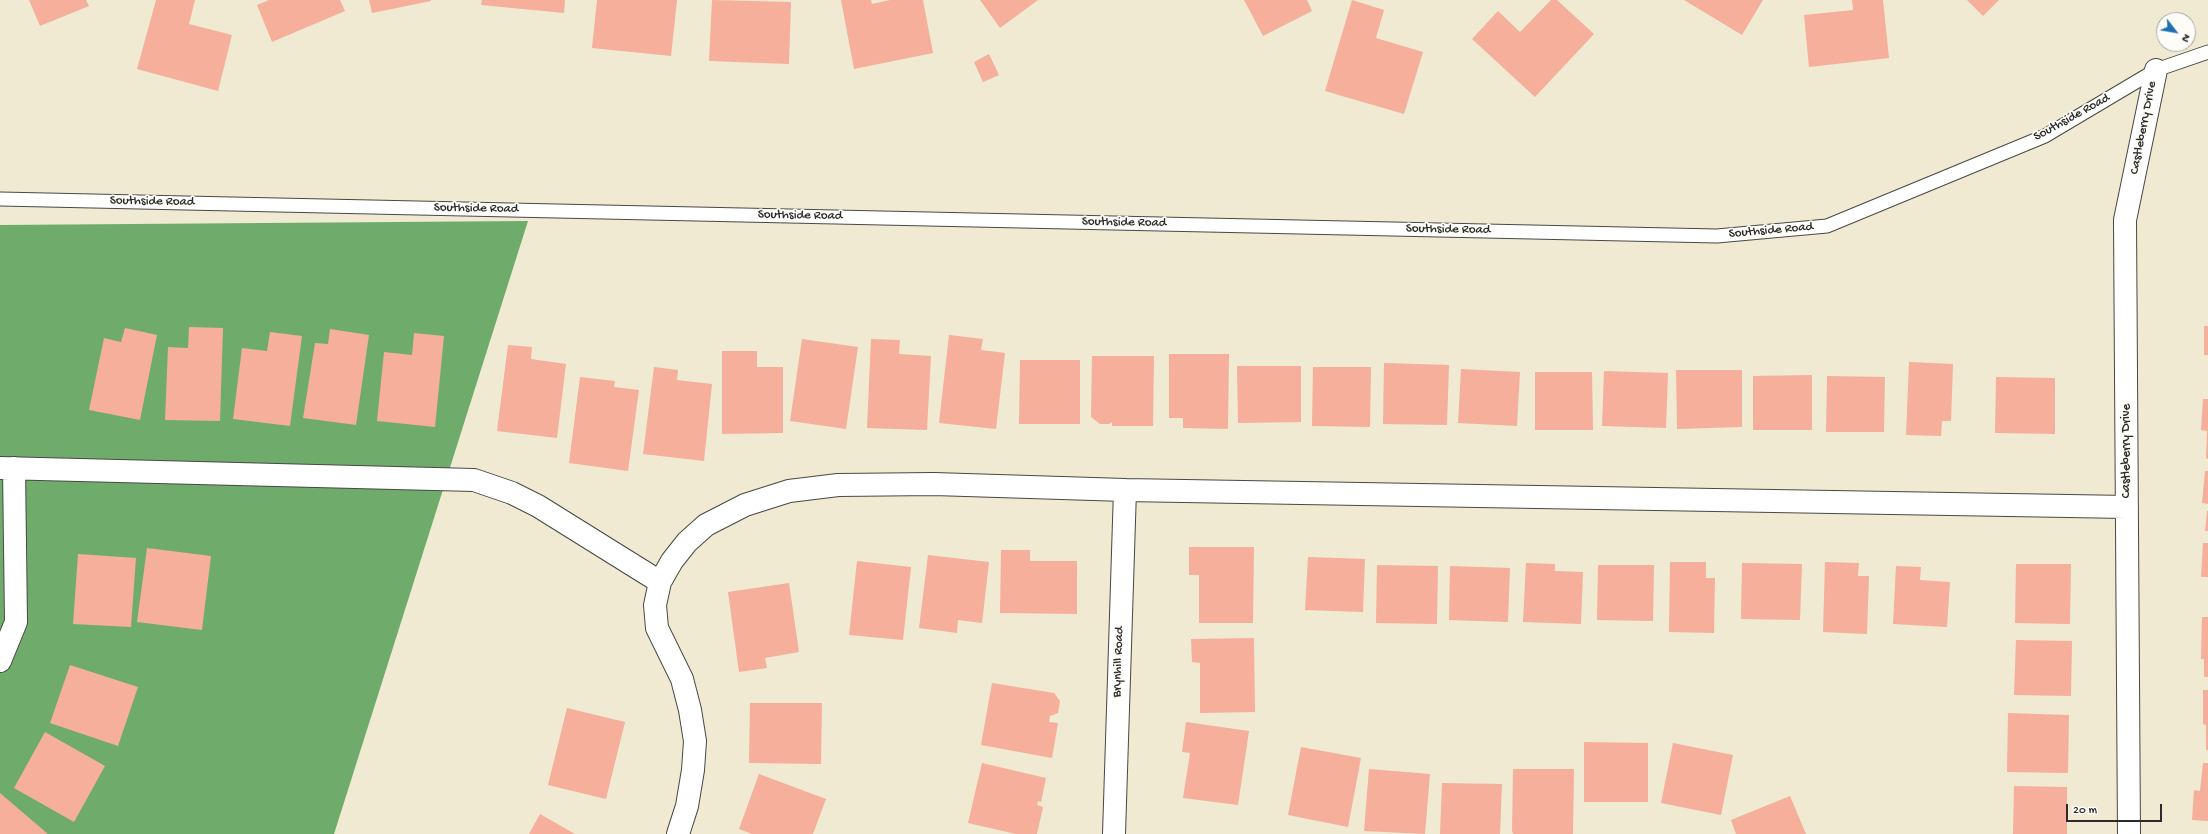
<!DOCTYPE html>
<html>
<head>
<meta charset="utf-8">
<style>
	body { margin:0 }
	#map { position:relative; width:2208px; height:834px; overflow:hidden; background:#efead1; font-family:"Gochi Hand",sans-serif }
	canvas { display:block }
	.north { position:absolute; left:2156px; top:12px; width:40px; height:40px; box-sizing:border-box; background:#fdfcf7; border:1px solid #a9a8a5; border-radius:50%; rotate:121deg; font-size:11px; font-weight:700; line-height:16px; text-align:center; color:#2b2b2b }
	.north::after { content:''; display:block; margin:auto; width:14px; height:18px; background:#1f6fb2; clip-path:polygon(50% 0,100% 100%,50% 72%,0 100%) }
	.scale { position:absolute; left:2066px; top:804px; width:96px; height:18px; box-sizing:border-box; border:2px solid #2b2b2b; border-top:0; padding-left:5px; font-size:12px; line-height:14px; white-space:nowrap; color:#2b2b2b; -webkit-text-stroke:3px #fdfcf7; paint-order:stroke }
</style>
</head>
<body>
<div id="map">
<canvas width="2208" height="834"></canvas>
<div class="north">N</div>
<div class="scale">20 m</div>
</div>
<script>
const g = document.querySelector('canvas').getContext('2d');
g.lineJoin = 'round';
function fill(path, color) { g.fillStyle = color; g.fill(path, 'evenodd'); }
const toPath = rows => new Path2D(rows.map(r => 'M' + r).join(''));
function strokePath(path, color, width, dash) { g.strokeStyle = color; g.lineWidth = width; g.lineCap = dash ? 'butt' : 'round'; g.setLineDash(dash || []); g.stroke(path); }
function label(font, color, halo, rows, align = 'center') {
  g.font = font + ' "Gochi Hand",sans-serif'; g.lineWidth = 3.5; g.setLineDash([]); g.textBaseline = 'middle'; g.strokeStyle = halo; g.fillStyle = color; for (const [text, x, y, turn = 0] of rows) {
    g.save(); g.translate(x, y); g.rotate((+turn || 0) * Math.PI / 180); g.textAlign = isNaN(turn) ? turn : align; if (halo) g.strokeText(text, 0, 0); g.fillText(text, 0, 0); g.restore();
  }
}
fill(toPath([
	[528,221,334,834,0,834,0,225]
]), '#6fac6c');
fill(toPath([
	[29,0,86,0,89,6,40,26],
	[156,0,195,0,189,24,232,35,218,91,137,69],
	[269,0,340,0,345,11,272,42,257,5],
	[369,0,431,0,431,1,372,13],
	[482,0,565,0,564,13,481,5],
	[597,0,677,0,671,56,592,48],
	[712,0,791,2,789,64,709,61],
	[841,0,871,0,872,4,890,0,923,0,933,53,854,69],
	[980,0,1038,0,1000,28],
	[1244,0,1307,0,1312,11,1263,36],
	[1352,0,1384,10,1376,38,1423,52,1404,114,1325,91],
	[1551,0,1557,0,1594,34,1535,97,1472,39,1498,11,1520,32],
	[1684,0,1763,0,1742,35],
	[1852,0,1883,0,1889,58,1809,67,1804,15,1853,10],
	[1967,0,1999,0,1983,16],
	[989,54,999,75,983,82,974,62],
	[2204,326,2208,326,2208,355,2204,355],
	[189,327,223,328,220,421,165,420,168,347,188,348],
	[125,328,157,335,140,420,89,410,104,338,121,342],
	[330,329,369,335,356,425,303,418,315,343,328,344],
	[270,332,302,336,290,426,233,419,242,348,267,351],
	[414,333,444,336,435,427,377,421,384,352,412,355],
	[949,335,983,339,981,350,1005,353,996,429,939,423],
	[802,339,858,347,846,429,790,421],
	[871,339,900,340,899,354,931,356,927,430,867,428],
	[508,345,532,347,531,359,566,364,557,438,497,431],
	[722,351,757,351,757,367,783,367,783,433,722,434],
	[1169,354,1229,354,1228,429,1183,428,1183,418,1169,418],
	[1092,356,1154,356,1153,426,1112,426,1112,422,1109,424,1100,424,1091,417],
	[1020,360,1080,360,1080,424,1019,424],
	[1909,362,1953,364,1951,421,1942,421,1941,436,1906,435],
	[1384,363,1449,365,1447,425,1383,424],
	[1237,366,1301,366,1301,422,1238,423],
	[654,367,678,370,677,380,712,384,704,461,643,454],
	[1313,367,1371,367,1370,427,1312,426],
	[1461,369,1520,372,1517,426,1458,423],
	[1676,370,1742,370,1742,427,1677,429],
	[1604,371,1668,373,1666,428,1602,426],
	[1535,372,1592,372,1593,430,1535,430],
	[1812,375,1812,430,1753,430,1753,376],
	[1827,376,1885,377,1884,432,1826,432],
	[580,377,615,381,614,387,639,390,628,471,569,463],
	[1996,377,2055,378,2055,434,1995,433],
	[2203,399,2208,399,2208,431,2201,430],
	[2207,431,2208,431,2208,459,2206,458],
	[2205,471,2208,471,2208,504,2202,503],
	[2207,511,2208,511,2208,531,2205,531],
	[2203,543,2208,543,2208,577,2201,577],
	[1189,547,1254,547,1253,623,1199,623,1199,575,1189,575],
	[147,548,211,556,202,630,137,622],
	[1001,550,1030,550,1030,561,1077,561,1077,614,1000,613],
	[78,554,136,558,131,627,73,624],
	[928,555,989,562,982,623,958,620,957,633,919,628],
	[1308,557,1365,559,1363,612,1305,610],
	[857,561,911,567,903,640,849,635],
	[1670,562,1706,562,1706,578,1715,578,1714,633,1669,632],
	[1825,562,1859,563,1858,576,1869,576,1867,634,1823,632],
	[1526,563,1555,564,1555,571,1583,572,1581,624,1523,622],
	[1742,563,1802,564,1800,620,1741,619],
	[2016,564,2071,564,2070,624,2015,623],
	[1377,565,1438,566,1437,624,1376,623],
	[1598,565,1654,565,1653,621,1597,620],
	[1450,566,1510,568,1508,622,1449,620],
	[1896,566,1921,567,1920,580,1950,582,1947,627,1893,624],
	[789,583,799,652,765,658,767,668,739,672,728,592],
	[2202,617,2208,617,2208,677,2204,677,2204,659,2201,659],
	[1254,638,1255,712,1200,713,1200,663,1192,662,1191,639],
	[2016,640,2072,641,2071,696,2014,695],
	[70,665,138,687,118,746,50,723],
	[992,683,1054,693,1060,701,1058,713,1050,716,1049,722,1058,723,1052,758,981,745],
	[2203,690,2208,690,2208,750,2206,750,2206,725,2203,724],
	[750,703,822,703,821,764,749,763],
	[567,708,625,722,606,799,548,785],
	[2008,713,2069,715,2068,773,2007,772],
	[1186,722,1249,731,1238,805,1183,798,1190,753,1182,752],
	[45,732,105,766,74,822,14,788],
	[1584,742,1648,743,1648,802,1584,802],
	[1673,743,1733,755,1721,815,1661,803],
	[1301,747,1361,758,1348,827,1288,815],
	[982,763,1046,778,1041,802,1038,801,1037,805,1043,807,1037,834,1016,834,968,823],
	[2203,763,2208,763,2208,821,2192,820,2194,790,2200,791],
	[1369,769,1430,774,1425,834,1364,831],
	[1513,769,1574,769,1573,834,1514,834,1512,832],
	[759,774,826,799,813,834,752,834,739,829],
	[1442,783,1502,784,1500,834,1440,834],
	[2014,786,2067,787,2067,834,2013,834],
	[0,793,48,834,0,834],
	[1790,796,1806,834,1736,834,1731,820],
	[540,814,575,834,529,834]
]), '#f5af9a');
const lane = toPath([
	[0,199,1717,236,1827,226,2045,136,2156,70,2208,52]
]);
const street = toPath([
	[0,468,474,480,512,493,538,506,660,582],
	[0,661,16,622,14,468],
	[678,834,687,806,693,770,695,741,690,710,682,679,657,628,655,605,660,582,672,561,687,542,706,525,745,505,789,491,838,485,934,484,1125,490,2127,507],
	[1114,834,1125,490],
	[2129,834,2125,220,2156,70]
]);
strokePath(lane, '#484844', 15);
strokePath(street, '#484844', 24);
strokePath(lane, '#fff', 13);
strokePath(street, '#fff', 22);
label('13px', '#2b2b2b', '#fdfcf7', [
	["Southside Road",2072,118,-29],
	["Castleberry Drive",2144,128,-79],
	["Southside Road",152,202,1],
	["Southside Road",476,209,1],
	["Southside Road",800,216,1],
	["Southside Road",1124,223,1],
	["Southside Road",1448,230,1],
	["Southside Road",1771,231,-5],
	["Castleberry Drive",2127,451,-90],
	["Brynhill Road",1119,662,-88]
]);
</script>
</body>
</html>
